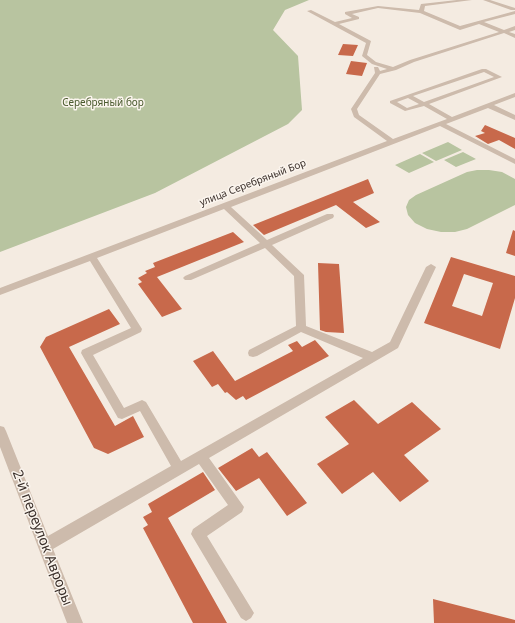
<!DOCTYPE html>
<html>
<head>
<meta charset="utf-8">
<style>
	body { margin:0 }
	canvas { display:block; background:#f4ebe1 }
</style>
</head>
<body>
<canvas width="515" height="623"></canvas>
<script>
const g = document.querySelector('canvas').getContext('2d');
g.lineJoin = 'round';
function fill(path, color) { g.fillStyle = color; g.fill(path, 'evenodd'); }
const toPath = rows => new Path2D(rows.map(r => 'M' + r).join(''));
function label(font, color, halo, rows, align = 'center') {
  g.font = font + ' "Noto Sans",sans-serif'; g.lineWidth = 3; g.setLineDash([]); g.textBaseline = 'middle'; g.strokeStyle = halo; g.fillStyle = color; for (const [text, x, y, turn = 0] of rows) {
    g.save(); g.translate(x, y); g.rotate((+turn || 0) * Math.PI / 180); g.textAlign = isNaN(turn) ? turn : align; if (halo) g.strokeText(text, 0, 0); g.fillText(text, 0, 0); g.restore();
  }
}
fill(toPath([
	[0,0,309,0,285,10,273,30,298,56,302,110,288,124,155,193,0,252],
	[448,142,462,150,436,161,422,153],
	[463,152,476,159,456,167,444,160],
	[420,154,434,162,409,173,395,165],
	[477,170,489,170,502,172,515,179,515,205,467,229,455,232,441,232,427,229,415,223,408,215,406,207,409,200,416,195,467,172]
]), '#b8c4a0');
fill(toPath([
	[343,44,358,45,353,56,338,55],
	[351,61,367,63,362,76,346,74],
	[485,125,515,138,515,149,499,140,488,144,475,136,485,133,481,131],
	[368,179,374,193,353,202,380,222,366,228,336,205,264,235,253,225],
	[513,230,515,231,515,256,506,253],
	[233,232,244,242,157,277,182,309,162,317,138,284,142,282,138,278,147,273,145,271,155,267,153,263],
	[451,257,515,276,515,298,500,349,424,323],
	[464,274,493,283,482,316,452,306],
	[318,263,339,264,344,333,326,332,320,330],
	[109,309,120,324,69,347,115,426,133,416,144,437,108,454,94,448,40,347,46,337],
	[315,340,329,356,246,400,243,396,236,400,227,392,225,393,218,384,212,387,193,361,213,351,235,381,293,351,288,345,297,341,302,347],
	[354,400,378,424,412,402,441,429,404,455,429,481,400,502,373,472,342,494,317,464,349,444,325,417],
	[252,448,259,457,267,452,307,503,287,516,259,478,236,491,218,468],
	[203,472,215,490,168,518,227,623,193,623,143,528,148,525,143,517,152,512,148,504],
	[433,599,515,620,515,623,434,623]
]), '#c8694b');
fill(toPath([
	[457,0,472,0,425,6,424,11,460,26,515,11,515,14,484,22,504,30,515,26,515,30,509,32,515,34,515,38,504,33,414,62,396,70,380,74,357,109,359,115,393,139,447,119,424,106,405,111,390,103,390,101,482,69,486,69,502,77,429,104,452,117,515,93,515,97,494,105,515,115,515,120,488,108,446,124,515,159,515,164,440,126,231,207,267,240,327,214,333,214,334,216,333,218,272,245,304,275,306,326,372,352,390,342,426,267,431,264,436,267,398,348,209,458,244,507,242,512,207,536,251,608,254,613,251,618,246,621,241,618,191,534,193,529,228,505,199,464,53,549,83,623,67,623,0,447,0,426,4,427,6,431,48,536,171,466,140,411,122,419,118,418,81,353,82,350,131,328,90,261,0,295,0,288,387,141,354,117,351,109,375,73,374,67,378,67,380,71,387,69,372,64,362,56,366,43,307,11,311,10,335,22,352,18,345,14,345,12,378,6,419,10,421,4,457,0],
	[378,8,420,13,460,30,479,24,499,32,410,60,393,67,376,62,367,55,371,41,339,24,359,19,359,17,352,14,378,8],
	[484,72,494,77,424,102,413,96,484,72],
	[408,98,419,104,407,108,397,102,408,98],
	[224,209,260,243,185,276,183,278,185,280,191,280,265,248,294,276,296,326,249,350,248,353,249,356,253,357,257,356,301,332,363,358,181,461,146,402,142,400,124,408,93,355,141,332,142,329,97,258,224,209],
	[483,0,490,0,515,8,515,10,511,10,483,0]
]), '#cdbbac');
label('10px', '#4a5a2e', '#fbf5ee', [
	["Серебряный бор",103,103]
]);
label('10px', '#3b302b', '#fbf5ee', [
	["улица Серебряный Бор",253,183,-21]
]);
label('14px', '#3b302b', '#fbf5ee', [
	["2-й переулок Авроры",42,538,69]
]);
</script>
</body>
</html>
